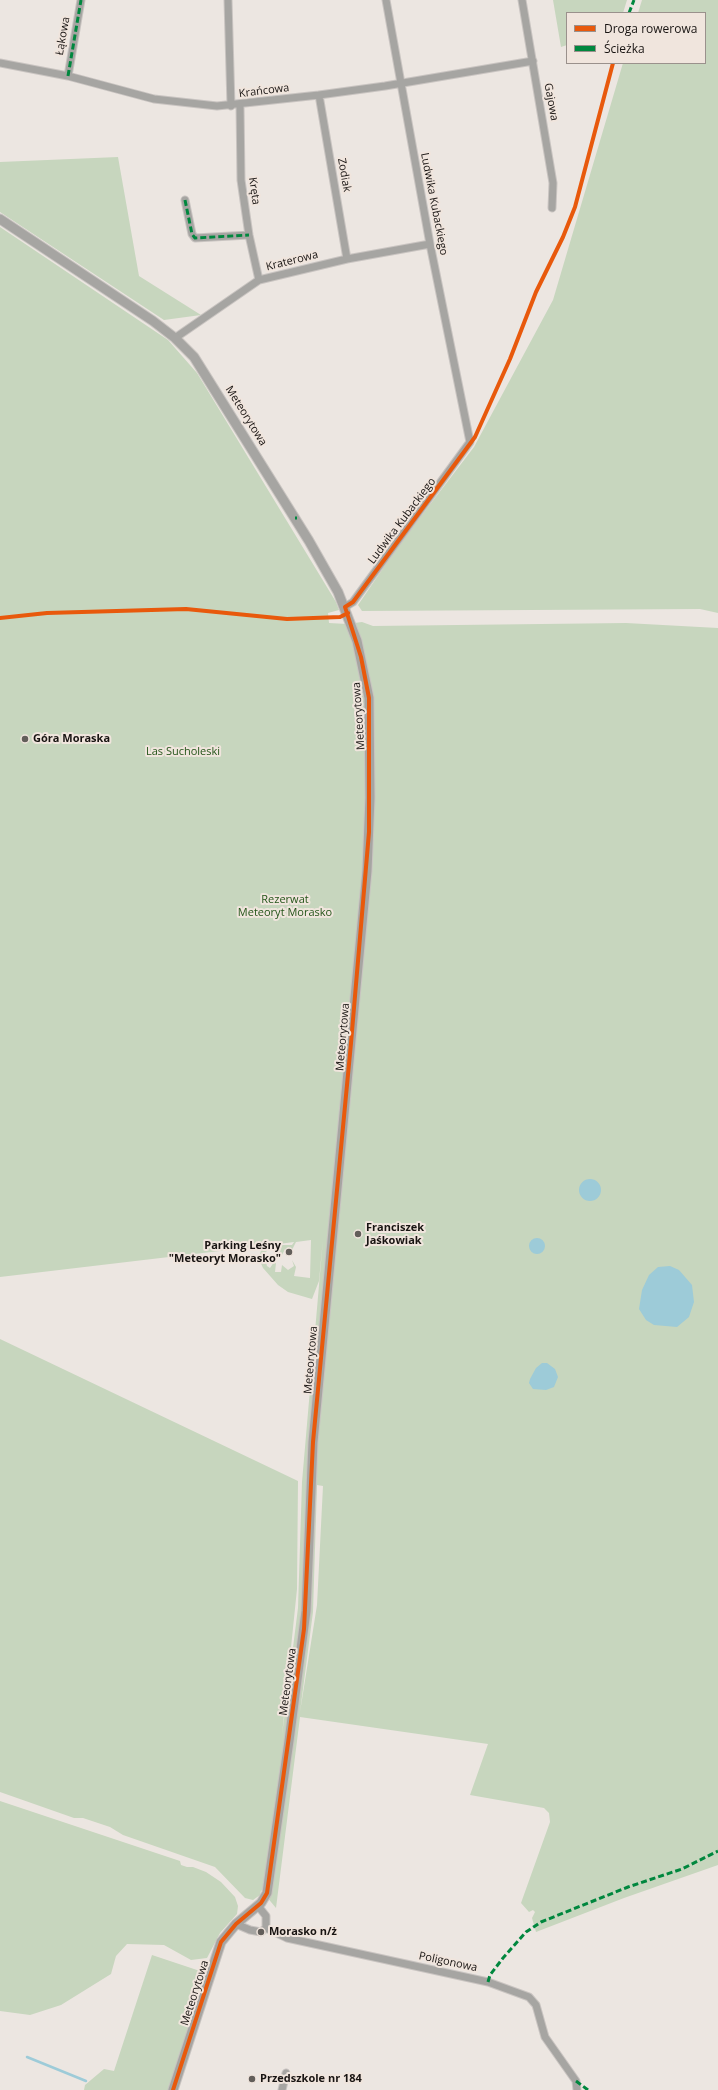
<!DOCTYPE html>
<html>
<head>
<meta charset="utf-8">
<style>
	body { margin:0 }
	#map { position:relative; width:718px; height:2090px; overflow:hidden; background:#ece6e1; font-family:"Open Sans",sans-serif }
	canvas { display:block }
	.legend { position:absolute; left:566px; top:12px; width:140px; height:52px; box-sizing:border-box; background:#f0e5dd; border:1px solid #9a918c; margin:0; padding:5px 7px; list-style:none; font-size:12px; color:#181412 }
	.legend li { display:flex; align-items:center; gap:8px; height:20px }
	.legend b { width:20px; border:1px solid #9a918c }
</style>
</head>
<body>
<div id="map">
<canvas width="718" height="2090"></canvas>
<ul class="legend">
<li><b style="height:5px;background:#e8590c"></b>Droga rowerowa</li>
<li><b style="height:5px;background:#00873e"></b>Ścieżka</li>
</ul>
</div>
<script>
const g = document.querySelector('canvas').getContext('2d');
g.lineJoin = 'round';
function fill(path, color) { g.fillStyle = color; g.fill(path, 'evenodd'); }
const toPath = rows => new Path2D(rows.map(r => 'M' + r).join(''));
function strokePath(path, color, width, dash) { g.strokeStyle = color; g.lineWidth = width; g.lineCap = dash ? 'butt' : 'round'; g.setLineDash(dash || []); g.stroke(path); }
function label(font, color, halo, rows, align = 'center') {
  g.font = font + ' "Open Sans",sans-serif'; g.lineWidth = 4; g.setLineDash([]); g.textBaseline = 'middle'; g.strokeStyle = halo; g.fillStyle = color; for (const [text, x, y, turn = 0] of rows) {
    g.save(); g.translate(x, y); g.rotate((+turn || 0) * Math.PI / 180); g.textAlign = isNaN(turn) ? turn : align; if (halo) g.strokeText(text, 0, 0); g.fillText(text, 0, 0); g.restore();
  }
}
fill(toPath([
	[553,0,627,0,623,13,567,13,567,45,561,47],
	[642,0,718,0,718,613,700,609,362,611,358,605,399,545,474,447,553,300,623,63,705,63,705,13,638,13],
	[118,157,139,276,201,315,164,320,0,212,0,162],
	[0,227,168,340,197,373,336,602,339,610,328,613,329,623,347,624,362,622,373,626,626,623,718,628,718,1865,624,1898,536,1932,532,1918,535,1912,533,1910,529,1912,521,1903,550,1822,549,1813,544,1808,470,1795,488,1744,300,1717,276,1908,261,1890,260,1895,253,1900,245,1898,215,1867,123,1835,110,1827,83,1818,74,1818,0,1792,0,1339,298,1481,297,1589,282,1735,298,1608,302,1482,323,1239,319,1281,312,1299,288,1292,278,1285,263,1268,259,1259,262,1246,0,1277],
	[311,1240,310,1278,294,1276,296,1267,292,1260,294,1266,288,1270,282,1265,281,1272,275,1272,276,1263,274,1262,270,1268,267,1266,264,1255,271,1245,294,1242,292,1245,280,1245,279,1250,282,1255,285,1249,287,1250,288,1247,292,1250,296,1242],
	[317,1485,323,1486,317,1605,300,1712,313,1612],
	[0,1801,180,1861,181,1865,187,1867,193,1867,206,1872,221,1882,235,1897,238,1906,237,1914,220,1933,207,1958,191,1960,164,1945,127,1944,116,1956,111,1974,61,2005,30,2015,0,2011],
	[152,1955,206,1973,169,2090,84,2090,85,2085,104,2069,114,2071]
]), '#c7d6be');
fill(toPath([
	'579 1190a11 11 0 1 1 22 0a11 11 0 1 1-22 0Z',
	'529 1246a8 8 0 1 1 16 0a8 8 0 1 1-16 0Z',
	[670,1266,679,1270,692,1285,694,1302,689,1317,677,1327,654,1325,646,1320,639,1309,642,1290,649,1275,658,1267],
	[542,1363,547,1363,555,1369,558,1377,554,1387,546,1390,533,1389,529,1383,530,1379,536,1368]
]), '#9dcbd8');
strokePath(toPath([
	[27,2057,86,2081]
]), '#9dcbd8', 2.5);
const minor = toPath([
	[228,0,231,106],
	[522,0,553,183,552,208],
	[0,63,68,76,154,99,217,106,319,95,385,86,533,61],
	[68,76,81,0],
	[319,95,347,259],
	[240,105,241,180,249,235,259,280],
	[185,200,192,234,195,238,249,235],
	[175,338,259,280,347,259,430,244],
	[345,607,353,602,470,442,430,244,386,0],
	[236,1924,250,1930,261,1932,266,1928,266,1916,258,1906],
	[266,1928,287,1938,488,1982,529,1997,536,2005,545,2037,576,2081,577,2090],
	[282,2090,286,2073]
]);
const tertiary = toPath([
	[0,219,153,321,175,338,194,357,309,541,338,592,357,641,369,698,370,798,367,871,313,1442,306,1611,289,1741,267,1893,261,1903,236,1924,221,1942,173,2090]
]);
strokePath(minor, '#c9c4c1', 9);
strokePath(tertiary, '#c9c4c1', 11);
strokePath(minor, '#a6a5a2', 7);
strokePath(tertiary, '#a6a5a2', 9);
strokePath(toPath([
	[629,13,634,0],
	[68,76,81,0],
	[185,200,192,234,195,238,249,235],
	[295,518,297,518],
	[488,1982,490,1975,503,1958,526,1932,541,1922,628,1887,682,1869,718,1851],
	[576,2081,588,2090]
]), '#00873e', 3, [6, 3]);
strokePath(toPath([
	[0,618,47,613,186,609,287,619,340,617,348,613],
	[173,2090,221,1942,236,1924,261,1903,267,1893,304,1629,313,1442,351,1043,369,832,369,698,361,657,345,607,353,602,475,437,510,359,536,292,563,237,575,207,613,63]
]), '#e8590c', 4);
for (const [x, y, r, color] of [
	[25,739,4,"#625e5a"],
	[358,1234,4,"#625e5a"],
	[289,1252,4,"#625e5a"],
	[261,1932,4,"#625e5a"],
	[252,2079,4,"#625e5a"]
]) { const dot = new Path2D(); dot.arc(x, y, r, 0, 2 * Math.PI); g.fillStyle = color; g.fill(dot); strokePath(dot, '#f0e5dd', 1.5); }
label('11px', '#181412', '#f0e5dd', [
	["Łąkowa",63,36,-80],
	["Krańcowa",264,91,-7],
	["Gajowa",551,102,80],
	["Zodiak",344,175,80],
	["Kręta",254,191,82],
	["Ludwika Kubackiego",434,204,79],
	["Kraterowa",292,261,-14],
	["Meteorytowa",246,416,58],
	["Ludwika Kubackiego",402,521,-53],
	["Meteorytowa",359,716,-94],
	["Meteorytowa",343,1037,-85],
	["Meteorytowa",311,1360,-85],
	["Meteorytowa",288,1682,-82],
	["Poligonowa",448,1962,12],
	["Meteorytowa",195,1993,-72]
]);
label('bold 11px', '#181412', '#f0e5dd', [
	["Góra Moraska",33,739],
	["Franciszek",366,1228],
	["Jaśkowiak",366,1241],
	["Parking Leśny",281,1246,"right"],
	["\"Meteoryt Morasko\"",281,1259,"right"],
	["Morasko n/ż",269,1932],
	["Przedszkole nr 184",260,2079]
], 'left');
label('11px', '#235418', '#f0e5dd', [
	["Las Sucholeski",183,752],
	["Rezerwat",285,900],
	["Meteoryt Morasko",285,913]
]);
</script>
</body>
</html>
